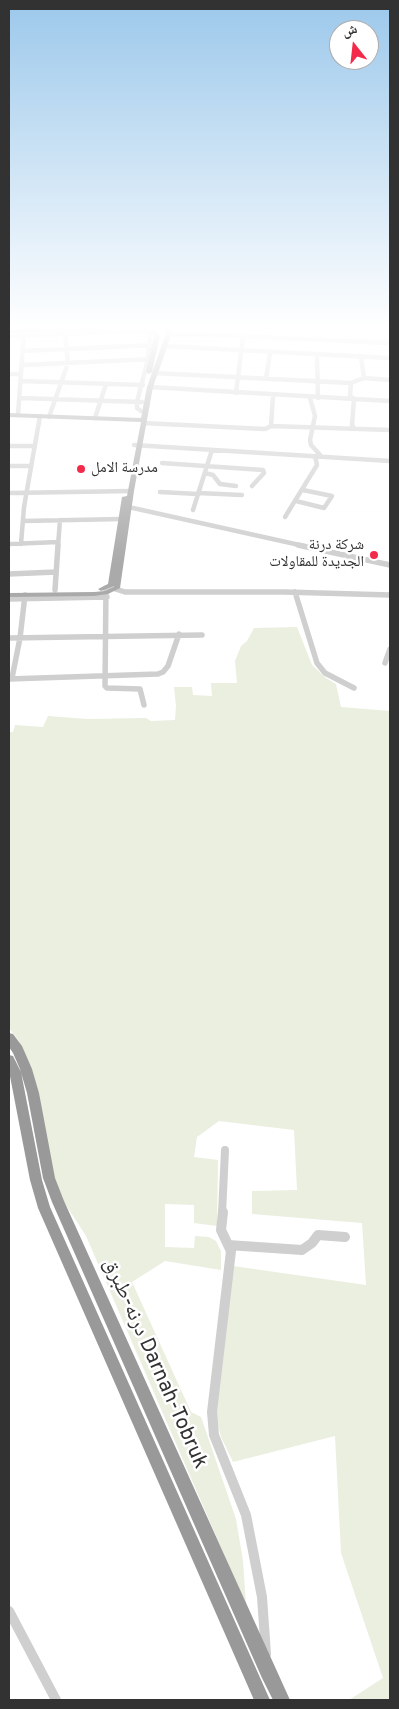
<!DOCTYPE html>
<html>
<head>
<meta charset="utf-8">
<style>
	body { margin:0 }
	#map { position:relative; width:399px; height:1709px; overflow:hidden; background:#fff; font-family:Overpass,"Noto Naskh Arabic",sans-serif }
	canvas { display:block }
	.frame { position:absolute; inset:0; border:10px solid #323232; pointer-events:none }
	.north { position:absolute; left:329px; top:20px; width:50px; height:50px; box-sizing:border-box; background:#fff; border:1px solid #adadad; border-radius:50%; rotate:344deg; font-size:14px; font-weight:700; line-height:20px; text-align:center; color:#323232 }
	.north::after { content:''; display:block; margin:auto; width:18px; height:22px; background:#f32a49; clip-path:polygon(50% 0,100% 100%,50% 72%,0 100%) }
</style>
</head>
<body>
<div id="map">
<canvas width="399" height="1709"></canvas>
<div class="frame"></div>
<div class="north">ش</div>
</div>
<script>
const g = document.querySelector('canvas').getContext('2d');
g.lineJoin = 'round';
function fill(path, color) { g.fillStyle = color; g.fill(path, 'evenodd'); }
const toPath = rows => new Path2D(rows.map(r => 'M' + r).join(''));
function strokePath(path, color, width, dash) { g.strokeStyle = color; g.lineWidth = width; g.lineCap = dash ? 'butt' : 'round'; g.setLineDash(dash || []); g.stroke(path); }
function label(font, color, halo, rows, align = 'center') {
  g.font = font + ' Overpass,"Noto Naskh Arabic",sans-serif'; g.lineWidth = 5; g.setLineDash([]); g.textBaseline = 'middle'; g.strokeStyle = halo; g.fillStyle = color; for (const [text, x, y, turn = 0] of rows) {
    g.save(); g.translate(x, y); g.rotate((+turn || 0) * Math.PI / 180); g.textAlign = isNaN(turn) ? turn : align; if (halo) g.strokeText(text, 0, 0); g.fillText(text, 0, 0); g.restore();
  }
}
fill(toPath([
	[297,627,312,665,326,678,336,684,341,707,390,711,390,1700,349,1700,383,1678,341,1553,335,1436,233,1462,221,1437,216,1417,233,1266,366,1285,362,1223,252,1214,252,1191,297,1190,294,1130,219,1121,197,1137,194,1157,218,1160,217,1226,194,1223,194,1205,165,1204,165,1247,194,1248,195,1236,209,1237,216,1241,221,1251,221,1270,165,1261,132,1282,191,1412,201,1417,236,1519,243,1561,246,1605,86,1236,62,1199,48,1160,29,1064,18,1040,9,1028,9,732,13,732,15,725,43,727,48,716,87,719,146,718,151,721,175,720,176,706,174,687,192,687,193,695,212,696,211,683,237,683,235,661,241,646,247,641,254,628]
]), '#eaefe0');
strokePath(toPath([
	[168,335,195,334,390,343],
	[9,336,137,331,150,334,148,359,137,402,137,408,141,411],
	[163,346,390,358],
	[22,351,154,345],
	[317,355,318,398],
	[361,357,364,378],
	[22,365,152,359],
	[154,373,351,383,364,378,390,380],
	[9,374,21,374],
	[266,379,270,353],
	[21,381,143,385],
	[351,383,350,396,354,399,352,425,354,428],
	[150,387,390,401],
	[236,393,243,337],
	[20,398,142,402],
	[310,398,315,416,310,440,311,445,321,456],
	[18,415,24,331],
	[49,417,68,363,65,334],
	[95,418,106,384],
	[143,423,265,429,271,426,390,430],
	[271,426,273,396],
	[134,445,390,461],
	[9,446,34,446],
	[162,463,263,470,264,473,252,486],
	[9,466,31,466],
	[205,473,213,475,220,484,236,486],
	[160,492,198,494],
	[9,493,131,491],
	[198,493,242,495],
	[296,501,324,508,332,496,303,490],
	[124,506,304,546],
	[193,510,212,450],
	[285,517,317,465,315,456],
	[23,521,121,519],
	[9,544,58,542],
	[21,544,24,507,40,416],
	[58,546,60,520]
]), '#cfcfcf', 4.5);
strokePath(toPath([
	[298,545,390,565],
	[9,574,56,572],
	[109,587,125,592,284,592,390,595],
	[106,588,105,686,107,688,140,689,144,705],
	[55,590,58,545],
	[295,592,317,663,325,673,354,688],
	[9,599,107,597],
	[9,638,202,635],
	[385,663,390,649],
	[12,678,20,638,25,595],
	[9,679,158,674,163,672,168,666,179,634]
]), '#cfcfcf', 5.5);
strokePath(toPath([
	[222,1214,225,1150]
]), '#cfcfcf', 8);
strokePath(toPath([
	[223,1212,221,1230,231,1251,212,1412,214,1435,246,1515,262,1597,266,1654],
	[228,1245,302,1250,312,1243,318,1235,345,1237],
	[9,1611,56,1700]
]), '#cfcfcf', 10);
fill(toPath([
	[152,325,168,327,172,333,153,387,134,491,120,588,108,594,94,596,9,597,9,593,94,592,105,591,114,587,114,586,101,591,98,589,108,584,122,497,127,496,141,422,9,417,9,413,141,418,147,387,166,333,164,329,145,328,154,330,160,336,152,372,149,374,146,372,154,336,150,332,142,330,143,328,9,333,9,330,152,325]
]), '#aaa');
fill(toPath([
	[9,1033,13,1034,22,1046,32,1069,39,1093,55,1178,64,1201,290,1700,273,1700,262,1678,52,1202,43,1178,27,1093,20,1069,13,1053,9,1047,9,1033],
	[9,1055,13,1056,21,1072,42,1180,50,1207,270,1700,254,1700,38,1208,30,1180,9,1071,9,1055]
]), '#999');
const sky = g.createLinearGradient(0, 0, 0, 564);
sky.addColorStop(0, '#9cc8eb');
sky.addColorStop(0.58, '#fff');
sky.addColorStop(1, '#ffffff00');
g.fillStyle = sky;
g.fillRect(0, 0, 399, 564);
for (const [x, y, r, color] of [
	[81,469,5,"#f32a49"],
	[374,555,5,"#f32a49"]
]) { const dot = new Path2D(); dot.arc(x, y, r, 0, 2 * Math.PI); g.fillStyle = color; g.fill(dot); strokePath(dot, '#fff', 2); }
label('15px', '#323232', '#fff', [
	["مدرسة الامل",91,469],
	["شركة درنة",364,546,"right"],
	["الجديدة للمقاولات",364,563,"right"]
], 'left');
label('21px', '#323232', '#fff', [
	["درنه-طبرق Darnah-Tobruk",154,1364,66]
]);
</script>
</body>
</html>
